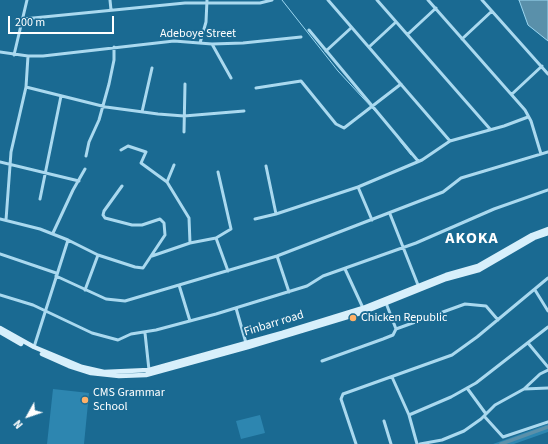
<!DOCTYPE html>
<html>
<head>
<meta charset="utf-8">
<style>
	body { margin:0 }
	#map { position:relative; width:548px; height:444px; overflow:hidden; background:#1a6a92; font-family:"Source Sans 3",sans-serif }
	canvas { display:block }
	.north { position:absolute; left:8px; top:396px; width:40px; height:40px; -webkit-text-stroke:3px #1a6a92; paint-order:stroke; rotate:230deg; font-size:11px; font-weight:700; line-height:16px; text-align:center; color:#fff }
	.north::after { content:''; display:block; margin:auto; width:14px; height:18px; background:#fff; clip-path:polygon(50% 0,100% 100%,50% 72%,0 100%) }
	.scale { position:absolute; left:8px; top:16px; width:106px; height:18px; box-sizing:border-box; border:2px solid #fff; border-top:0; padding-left:5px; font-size:12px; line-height:14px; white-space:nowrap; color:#fff; -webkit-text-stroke:3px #1a6a92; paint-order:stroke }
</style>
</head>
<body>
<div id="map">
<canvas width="548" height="444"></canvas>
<div class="north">N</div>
<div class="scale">200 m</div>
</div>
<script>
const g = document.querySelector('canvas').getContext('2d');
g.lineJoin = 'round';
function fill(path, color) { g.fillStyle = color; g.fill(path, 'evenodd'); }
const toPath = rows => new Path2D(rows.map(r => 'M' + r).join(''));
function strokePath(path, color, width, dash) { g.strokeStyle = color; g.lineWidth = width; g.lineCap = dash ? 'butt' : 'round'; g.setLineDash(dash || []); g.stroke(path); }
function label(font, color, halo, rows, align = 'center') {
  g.font = font + ' "Source Sans 3",sans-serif'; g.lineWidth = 4; g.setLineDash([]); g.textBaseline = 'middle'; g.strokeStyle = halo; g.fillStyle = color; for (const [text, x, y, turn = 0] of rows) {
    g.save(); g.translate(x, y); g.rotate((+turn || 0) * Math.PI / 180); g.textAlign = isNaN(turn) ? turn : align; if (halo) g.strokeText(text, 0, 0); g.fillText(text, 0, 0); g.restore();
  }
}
fill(toPath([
	[53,389,89,393,84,444,47,444],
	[260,415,265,433,241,439,236,421],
	[548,424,548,432,514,444,493,444]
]), '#2d86b0');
const water = toPath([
	[519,0,548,0,548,41,528,25,519,0]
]);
fill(water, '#5a90aa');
strokePath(water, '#9cd7f1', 1);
strokePath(toPath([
	[282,0,338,71,375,111],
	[399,140,411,155]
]), '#9cd7f1', 1);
strokePath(toPath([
	[501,444,548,427]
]), '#5a90aa', 3.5);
strokePath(toPath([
	[110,0,111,10],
	[328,0,450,141],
	[377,0,490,129],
	[428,0,525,110,531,121,541,154],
	[482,0,548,74],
	[23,19,185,3,260,3,272,0],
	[309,30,418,161],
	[408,34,436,8],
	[462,39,492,11],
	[200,43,206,22,207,0],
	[212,44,231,78],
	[369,47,396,22],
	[326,51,351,28],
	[0,52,28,56,43,56,174,41,212,44,243,43,301,37],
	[14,55,27,0],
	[26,87,106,107,158,114,184,116,244,111],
	[256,88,301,81,336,124,344,128,401,84],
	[512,94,542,66],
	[142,112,152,68],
	[184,132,185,84],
	[121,150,128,146,146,152,141,163,167,182,189,218,190,243],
	[86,156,89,142,99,120,109,84,114,60,114,47],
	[0,162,79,181],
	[266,166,276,214,358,187,422,160,450,141,504,126,528,117],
	[167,182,174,165],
	[358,187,372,220],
	[40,199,61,96],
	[390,214,418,285],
	[0,219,40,229,68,240,98,255,135,267,143,268,165,235,164,223,160,219,142,225,132,225,105,218,103,215,104,211,122,186],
	[255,219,276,214],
	[6,220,11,152,26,87,28,56],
	[53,233,73,190,85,169],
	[216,238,228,271],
	[0,254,56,273],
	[152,256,190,243,216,238,231,229,218,172],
	[277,256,289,292],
	[345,269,363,308],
	[56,276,106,299,125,301,277,256,443,192,461,178,548,152],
	[179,285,190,321],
	[85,290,98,255],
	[535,290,548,311],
	[0,295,33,305,92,333,118,340,131,334,156,330,216,314,307,286,323,276,416,243,494,209,548,190],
	[386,303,396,329],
	[236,308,246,343],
	[145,333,149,370],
	[528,343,548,367],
	[34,347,68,240],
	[322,361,383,339,393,335,396,329,465,304,486,306,498,320],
	[392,377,409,415,417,444],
	[467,388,486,414],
	[524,389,540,374,548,370],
	[409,415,451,397,476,383,548,327],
	[484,416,503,437,548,422],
	[384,421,391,444],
	[356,444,341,399,343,394,452,355,477,337,548,278],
	[420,444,442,440,464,431,481,419,495,405,524,389,548,388]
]), '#aad9ef', 3);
strokePath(toPath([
	[0,328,34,347,82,367,104,372,149,370,282,333,363,308,446,275,478,266,532,235,548,229],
	[0,332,21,344],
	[42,354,69,366,91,373,119,376,146,375,248,347,364,312,446,279,479,270,534,238,548,233]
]), '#d7effb', 4.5);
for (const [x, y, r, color] of [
	[353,318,4,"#ffb168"],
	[85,400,4,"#ffb168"]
]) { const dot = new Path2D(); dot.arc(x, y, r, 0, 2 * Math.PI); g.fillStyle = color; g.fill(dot); strokePath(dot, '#1a6a92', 1.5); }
label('12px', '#fff', '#1a6a92', [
	["Adeboye Street",198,34],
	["Finbarr road",274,324,-17]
]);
label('12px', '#fff', '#1a6a92', [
	["Chicken Republic",361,318],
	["CMS Grammar",93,393],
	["School",93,407]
], 'left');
g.letterSpacing = '1px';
label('bold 16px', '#fff', '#1a6a92', [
	["AKOKA",472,239]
]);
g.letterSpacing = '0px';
</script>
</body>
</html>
